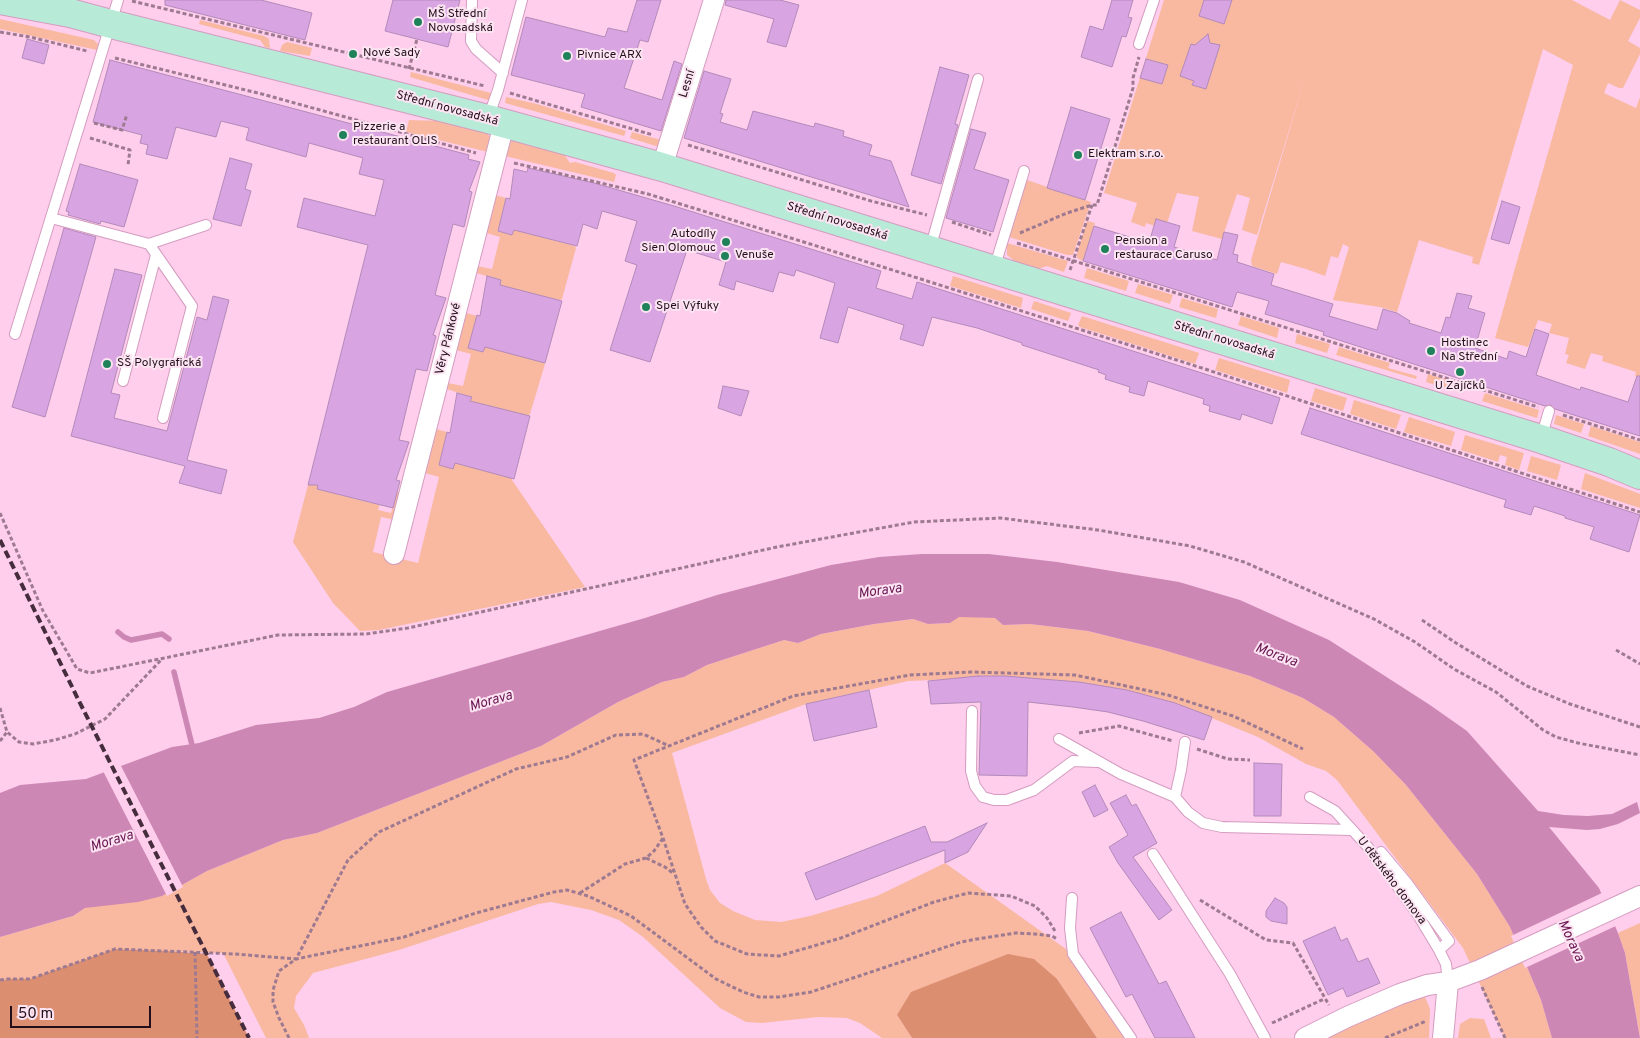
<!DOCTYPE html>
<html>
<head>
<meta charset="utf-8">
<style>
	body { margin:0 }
	#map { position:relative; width:1640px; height:1038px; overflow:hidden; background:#feceec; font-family:Overpass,sans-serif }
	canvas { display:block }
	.scale { position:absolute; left:10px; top:1006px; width:141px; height:22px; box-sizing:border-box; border:2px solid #230f1c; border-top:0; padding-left:6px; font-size:15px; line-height:18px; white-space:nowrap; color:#230f1c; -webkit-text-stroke:4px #fce4f2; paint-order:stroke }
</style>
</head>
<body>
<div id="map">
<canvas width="1640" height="1038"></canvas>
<div class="scale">50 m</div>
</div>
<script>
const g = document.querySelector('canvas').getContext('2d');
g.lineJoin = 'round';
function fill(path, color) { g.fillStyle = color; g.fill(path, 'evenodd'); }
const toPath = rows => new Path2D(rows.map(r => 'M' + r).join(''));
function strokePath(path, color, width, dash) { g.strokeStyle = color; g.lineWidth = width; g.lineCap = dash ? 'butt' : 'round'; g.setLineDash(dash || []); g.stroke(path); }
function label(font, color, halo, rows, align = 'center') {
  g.font = font + ' Overpass,sans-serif'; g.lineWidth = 4; g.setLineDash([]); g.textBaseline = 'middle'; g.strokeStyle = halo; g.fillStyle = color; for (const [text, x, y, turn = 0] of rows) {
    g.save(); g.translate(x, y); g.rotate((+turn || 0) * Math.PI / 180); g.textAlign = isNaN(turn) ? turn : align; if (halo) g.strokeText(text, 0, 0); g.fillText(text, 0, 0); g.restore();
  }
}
fill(toPath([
	[1164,0,1572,0,1610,20,1620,0,1640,10,1640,18,1628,41,1640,48,1640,54,1623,88,1619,88,1608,83,1604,93,1636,108,1640,97,1640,377,1635,376,1636,372,1602,361,1603,356,1591,353,1585,369,1566,363,1569,355,1565,354,1569,338,1549,333,1552,324,1538,320,1528,347,1495,338,1573,65,1543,49,1479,265,1472,263,1473,257,1419,240,1397,312,1380,307,1333,300,1349,247,1343,244,1338,258,1331,256,1325,276,1306,269,1281,262,1277,274,1252,266,1251,260,1305,78,1257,235,1242,230,1250,198,1237,194,1222,239,1192,231,1199,197,1177,193,1167,223,1155,226,1146,223,1145,227,1131,222,1137,203,1104,193],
	[0,19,94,40,98,44,97,50,0,29],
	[200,20,264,36,269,39,270,48,265,47,260,40,199,24],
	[287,42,312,48,310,56,280,51,282,45],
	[411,72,491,93,492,94,491,99,488,100,410,77],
	[506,97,537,104,626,131,624,136,505,103],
	[409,120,441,121,487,133,491,139,488,152,406,132],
	[632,132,661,140,659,147,630,138],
	[515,140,564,154,570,163,575,162,614,173,616,175,614,182,505,156,510,142],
	[1027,180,1091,202,1073,255,1067,255,1009,237],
	[495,195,506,198,498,231,512,235,515,225,541,237,575,246,576,248,562,299,560,300,547,297,545,302,499,290,501,280,476,273,477,266,492,269,500,237,486,233],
	[1087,221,1095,223,1083,261,1077,258,1077,253],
	[1007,243,1068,261,1064,272,1047,266,1038,269,1016,262,1007,255],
	[1087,268,1129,281,1126,291,1084,278],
	[953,276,1023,298,1021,308,950,286],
	[1138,284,1173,295,1170,304,1135,293],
	[1182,298,1218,309,1216,318,1179,307],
	[1034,301,1071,313,1068,321,1031,309],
	[466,313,477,316,469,348,483,352,486,342,543,362,545,364,530,414,528,416,469,406,471,397,447,389,448,383,463,386,471,354,456,350],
	[1082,316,1199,353,1195,364,1080,327,1078,325],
	[1241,316,1279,328,1277,338,1238,325],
	[1297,334,1330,344,1327,353,1295,343],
	[1339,347,1390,363,1388,368,1417,376,1416,379,1336,355],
	[1219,358,1290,380,1287,393,1215,370],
	[1428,374,1457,383,1455,391,1426,382],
	[1315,388,1347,398,1343,411,1311,401],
	[1485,393,1539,410,1537,418,1482,401],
	[1354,400,1401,415,1396,429,1350,414],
	[1556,415,1584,424,1581,433,1554,424],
	[1409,417,1455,432,1451,446,1404,432],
	[1591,426,1640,442,1640,454,1588,436],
	[436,429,447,432,439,465,453,468,456,458,462,465,474,468,476,464,512,478,512,480,585,587,379,630,360,631,333,603,293,542,308,485,318,484,317,492,318,489,371,503,381,500,378,510,391,513,397,492,403,493,395,520,381,517,373,552,418,563,439,477,425,473],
	[1465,435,1524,453,1519,470,1505,465,1507,457,1500,455,1498,462,1461,450],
	[1531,456,1561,465,1557,480,1527,471],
	[1585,473,1640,494,1640,508,1581,489],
	[959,616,995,618,1003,625,1030,624,1088,631,1160,649,1250,676,1303,698,1334,717,1373,751,1406,785,1477,874,1510,927,1541,1000,1552,1038,1505,1038,1463,948,1337,780,1326,771,1306,764,1258,737,1175,703,1127,690,1079,682,1004,677,908,681,806,704,672,753,706,879,710,890,720,903,733,911,755,920,781,922,810,916,877,896,945,863,1073,954,1131,1038,1097,1038,1057,979,897,1015,912,1038,882,1038,860,1023,847,1018,818,1017,762,1023,746,1022,720,1008,643,937,619,920,591,910,551,902,538,904,399,950,313,973,296,996,294,1008,304,1025,309,1038,266,1038,223,953,116,949,30,979,7,979,0,980,0,937,73,916,85,908,162,896,207,871,283,840,317,833,541,746,618,702,662,682,684,677,707,665,784,640,798,643,821,634,874,624,913,619,928,624,950,623],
	[1640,923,1640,1037,1625,953,1618,933],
	[1425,997,1430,1009,1429,1038,1313,1038,1408,999],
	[1470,1018,1484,1019,1491,1038,1458,1038,1460,1024]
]), '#f9b9a1');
fill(toPath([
	[115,949,167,951,207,954,249,1038,0,1038,0,981,7,979,30,979],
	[1008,954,1034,959,1057,979,1097,1038,912,1038,897,1015,911,992]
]), '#dc8e71');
fill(toPath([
	[922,554,989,554,1057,562,1179,582,1240,600,1329,640,1430,705,1467,731,1538,811,1564,815,1588,816,1612,814,1637,802,1640,813,1618,824,1600,829,1587,830,1549,827,1599,888,1618,933,1625,953,1640,1038,1552,1038,1541,1000,1510,927,1477,874,1406,785,1373,751,1334,717,1303,698,1250,676,1160,649,1088,631,1030,624,1003,625,995,618,959,617,950,623,928,624,913,619,874,624,821,634,798,643,784,640,707,665,684,677,662,682,618,702,541,746,317,833,283,840,207,871,162,896,138,902,85,908,73,916,0,937,0,793,20,785,86,779,172,747,199,743,256,725,319,718,354,707,387,692,645,618,717,595,831,565,879,557]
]), '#cd87b4');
fill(toPath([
	[120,764,183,887,167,896,103,771],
	[1604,892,1618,925,1525,968,1511,936]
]), '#feceec');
strokePath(toPath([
	[118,632,124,637,131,640,162,634,169,639],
	[174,672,193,749]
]), '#cd87b4', 5.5);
const building = toPath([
	[165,0,261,0,312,13,305,40,165,5,165,0],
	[393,0,460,0,448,47,385,31,393,0],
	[637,0,661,0,648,42,640,40,624,88,662,100,674,61,682,64,661,131,581,107,585,94,511,75,526,17,605,37,608,28,627,32,637,0],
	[726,0,780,0,799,5,786,47,767,42,774,19,725,5,726,0],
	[1112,0,1133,0,1128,17,1132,18,1126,37,1122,36,1112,67,1081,57,1090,26,1103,30,1112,0],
	[1204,0,1232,0,1224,24,1199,16,1204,0],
	[1208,34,1210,43,1220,45,1206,89,1192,85,1194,81,1180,76,1191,44,1195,45,1208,34],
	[27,39,49,45,44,64,22,58,27,39],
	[1146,59,1168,65,1162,84,1140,78,1146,59],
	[110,60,469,155,468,159,480,162,469,191,472,192,464,227,453,224,435,295,446,298,433,335,436,336,427,371,416,369,399,440,409,442,396,480,400,481,393,508,317,489,318,485,308,485,368,245,297,227,304,198,375,216,384,180,359,174,363,158,309,143,306,157,246,140,249,128,221,121,216,137,176,127,167,159,146,154,148,145,140,143,142,135,93,122,110,60],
	[940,67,969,75,955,124,958,125,941,184,911,175,940,67],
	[704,71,731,79,720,113,723,114,720,122,747,130,753,111,814,127,815,123,844,131,843,136,872,145,869,155,891,161,909,207,684,138,704,71],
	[1071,107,1110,119,1085,200,1047,188,1071,107],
	[971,129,986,133,974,169,1009,180,993,232,946,218,971,129],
	[230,158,252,164,245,189,251,191,241,226,213,219,230,158],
	[80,164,138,180,124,227,101,221,100,224,68,215,69,212,66,211,80,164],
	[528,168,594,183,674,206,881,271,876,288,912,299,917,282,1280,398,1272,424,1242,414,1240,420,1209,411,1210,406,1203,404,1204,399,1148,381,1144,396,1129,392,1130,387,1105,379,1106,375,1098,372,1099,370,1022,345,1022,343,977,328,932,317,923,346,900,339,904,325,848,307,838,343,820,338,835,283,796,270,794,276,779,272,773,292,736,281,734,290,719,285,726,262,687,250,650,362,610,350,637,265,625,261,637,221,602,211,597,229,583,224,577,246,514,230,512,235,498,231,506,198,510,199,514,169,527,172,528,168],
	[1502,201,1520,207,1509,244,1491,239,1502,201],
	[1156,219,1180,226,1174,247,1217,260,1224,232,1238,235,1233,254,1238,255,1237,262,1274,274,1271,285,1333,304,1329,316,1377,330,1383,309,1397,313,1410,321,1409,323,1441,333,1446,317,1450,318,1457,293,1472,296,1468,308,1485,313,1475,348,1507,359,1509,351,1526,357,1535,329,1549,334,1536,375,1580,390,1581,387,1628,402,1637,376,1640,376,1640,436,1555,409,1551,405,1545,406,1323,335,1324,332,1265,314,1269,301,1237,292,1232,307,1083,261,1094,226,1149,243,1156,219],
	[64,228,96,237,45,417,12,407,64,228],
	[115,269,142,275,111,393,120,395,114,418,167,431,197,317,207,320,213,296,229,300,187,460,227,470,221,494,179,483,185,466,71,436,115,269],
	[487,276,501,280,500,285,562,301,545,363,485,347,483,352,468,348,477,315,480,316,487,276],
	[723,386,749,391,741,416,718,408,723,386],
	[457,393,472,397,470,401,530,416,514,479,455,463,453,469,439,465,447,432,450,433,457,393],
	[1310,408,1640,515,1629,552,1590,539,1594,527,1565,518,1565,516,1534,506,1531,515,1504,507,1506,500,1301,434,1310,408],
	[978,676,1005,676,1079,682,1127,690,1175,703,1212,717,1204,740,1143,721,1108,712,1073,707,1028,702,1027,776,979,775,981,702,931,704,928,681,978,676],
	[869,690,877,727,814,741,806,704,869,690],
	[1254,763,1282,764,1281,816,1254,816,1254,763],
	[1095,785,1108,810,1094,817,1082,792,1095,785],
	[1126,795,1132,806,1136,804,1157,843,1133,857,1172,910,1159,920,1118,863,1109,847,1128,835,1110,803,1126,795],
	[987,823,968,852,945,863,945,850,816,900,805,873,925,826,931,842,947,842,987,823],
	[1275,898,1284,903,1287,907,1287,924,1271,921,1266,917,1266,911,1275,898],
	[1121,912,1159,984,1166,981,1195,1038,1155,1038,1132,994,1126,997,1090,928,1121,912],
	[1335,927,1341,941,1347,938,1358,962,1368,958,1380,983,1347,997,1343,988,1328,995,1303,941,1335,927]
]);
fill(building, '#d9a4e2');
strokePath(building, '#b28ab9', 1);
const service = toPath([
	[472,0,471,41,476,49,503,73],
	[1139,44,1154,0],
	[488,118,498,90,522,0],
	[51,218,149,244,206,225],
	[149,244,192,306,163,418],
	[930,249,978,79],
	[994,269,1024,171],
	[15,334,118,0],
	[123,381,156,255],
	[1541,438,1549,411],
	[972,711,971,771,975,786,983,797,994,800,1007,800,1034,790,1073,761,1097,762],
	[1059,739,1121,774,1175,797,1188,812,1203,823,1222,827,1352,830],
	[1175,797,1181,770,1185,742],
	[1310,797,1335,811,1367,846,1387,872,1418,915,1439,950,1446,964,1448,982],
	[1153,854,1230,974,1265,1038],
	[1375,857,1381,852,1407,883,1449,941,1439,950],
	[1072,898,1070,928,1073,954,1131,1038]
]);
const minor = toPath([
	[662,167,714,0],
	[394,554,504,124],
	[1305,1038,1347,1017,1400,994,1427,985,1448,982,1480,970,1640,896],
	[1443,1038,1448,982]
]);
const secondary = toPath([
	[0,0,70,13,111,24,488,119,662,167,1541,439,1609,462,1640,475]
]);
strokePath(service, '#d59cc0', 12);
strokePath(minor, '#d59cc0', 22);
strokePath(secondary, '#d59cc0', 30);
strokePath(toPath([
	[132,1,485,86],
	[0,32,30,37,87,51],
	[115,58,262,94,476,153],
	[409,69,417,39],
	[510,93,653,135],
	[94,123,122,130,127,114],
	[90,138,130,150,128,165],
	[688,145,871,201,927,215],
	[514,163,648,194,807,243,1205,369,1640,512],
	[952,222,991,235],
	[1020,233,1067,213,1092,205,1097,205,1133,88,1133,78,1139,57],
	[1017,243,1538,407],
	[1070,270,1092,205],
	[1563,415,1640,440],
	[0,513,43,611,77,669,90,673,278,635,366,634,408,628,777,547,914,522,1000,518,1098,530,1190,546,1244,562,1374,619,1415,642,1454,669,1496,692,1543,730,1556,737,1578,743,1640,755],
	[1422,620,1456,643,1527,686,1570,704,1640,727],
	[1616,650,1640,664],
	[0,708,7,732,19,742,33,744,55,740,75,734,105,719,162,659],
	[1079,733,1119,726,1173,741],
	[0,741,7,732],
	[1197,749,1228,759,1250,760],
	[646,858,665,867,674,874],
	[580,893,625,864,646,858,654,851,663,838],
	[1200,900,1266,940,1293,943,1329,1005],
	[1055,931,1047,918,1035,906,1011,896,968,893,934,902,841,938,779,956,747,954,715,941,701,927,685,904,663,838,634,760,793,696,910,675,971,672,1075,675,1168,695,1233,716,1303,749],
	[195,952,197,1038],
	[0,980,7,979,30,979,115,949,235,954,296,959,348,860,379,832,516,769,567,757,616,735,643,734,667,745],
	[1482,987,1505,1038],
	[1272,1023,1324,999],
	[289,1038,279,1018,273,1002,273,990,279,971,296,959,404,937,476,913,554,892,567,890,588,896,631,916,716,979,743,992,759,997,779,997,811,992,961,942,977,939,1016,933,1035,934,1052,936,1057,939],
	[1385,1038,1426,1021]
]), '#9e7a91', 3, [4, 2.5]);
strokePath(service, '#fff', 10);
strokePath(minor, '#fff', 20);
strokePath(secondary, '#b8ead8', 28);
strokePath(toPath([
	[0,540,78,699,249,1038]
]), '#462d3d', 4, [8, 4]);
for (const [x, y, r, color] of [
	[418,22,5,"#20825a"],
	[353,54,5,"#20825a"],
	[567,56,5,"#20825a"],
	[343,135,5,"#20825a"],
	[1078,155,5,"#20825a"],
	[726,242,5,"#20825a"],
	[1105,249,5,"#20825a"],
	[725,256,5,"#20825a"],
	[646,307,5,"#20825a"],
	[1431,351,5,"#20825a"],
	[107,364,5,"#20825a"],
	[1460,372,5,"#20825a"]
]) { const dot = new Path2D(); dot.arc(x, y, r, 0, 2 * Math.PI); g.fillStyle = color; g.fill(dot); strokePath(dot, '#fce4f2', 2); }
label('12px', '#230f1c', '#fce4f2', [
	["MŠ Střední",428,15],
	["Novosadská",428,29],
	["Nové Sady",363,54],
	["Pivnice ARX",577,56],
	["Pizzerie a",353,128],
	["restaurant OLIS",353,142],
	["Elektram s.r.o.",1088,155],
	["Autodíly",716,235,"right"],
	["Sien Olomouc",716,249,"right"],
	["Pension a",1115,242],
	["restaurace Caruso",1115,256],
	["Venuše",735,256],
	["Spei Výfuky",656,307],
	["Hostinec",1441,344],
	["Na Střední",1441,358],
	["SŠ Polygrafická",117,364],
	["U Zajíčků",1460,387,"center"]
], 'left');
label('12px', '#230f1c', '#fce4f2', [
	["Lesní",688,84,-73],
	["Střední novosadská",447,109,15],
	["Střední novosadská",837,222,17],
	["Věry Pánkové",449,339,-76],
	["Střední novosadská",1224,341,17],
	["U dětského domova",1391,881,53]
]);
label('italic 14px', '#681551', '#fce4f2', [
	["Morava",880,592,-8],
	["Morava",1276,656,21],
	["Morava",491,702,-16],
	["Morava",112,842,-17],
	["Morava",1570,941,65]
]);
</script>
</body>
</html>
